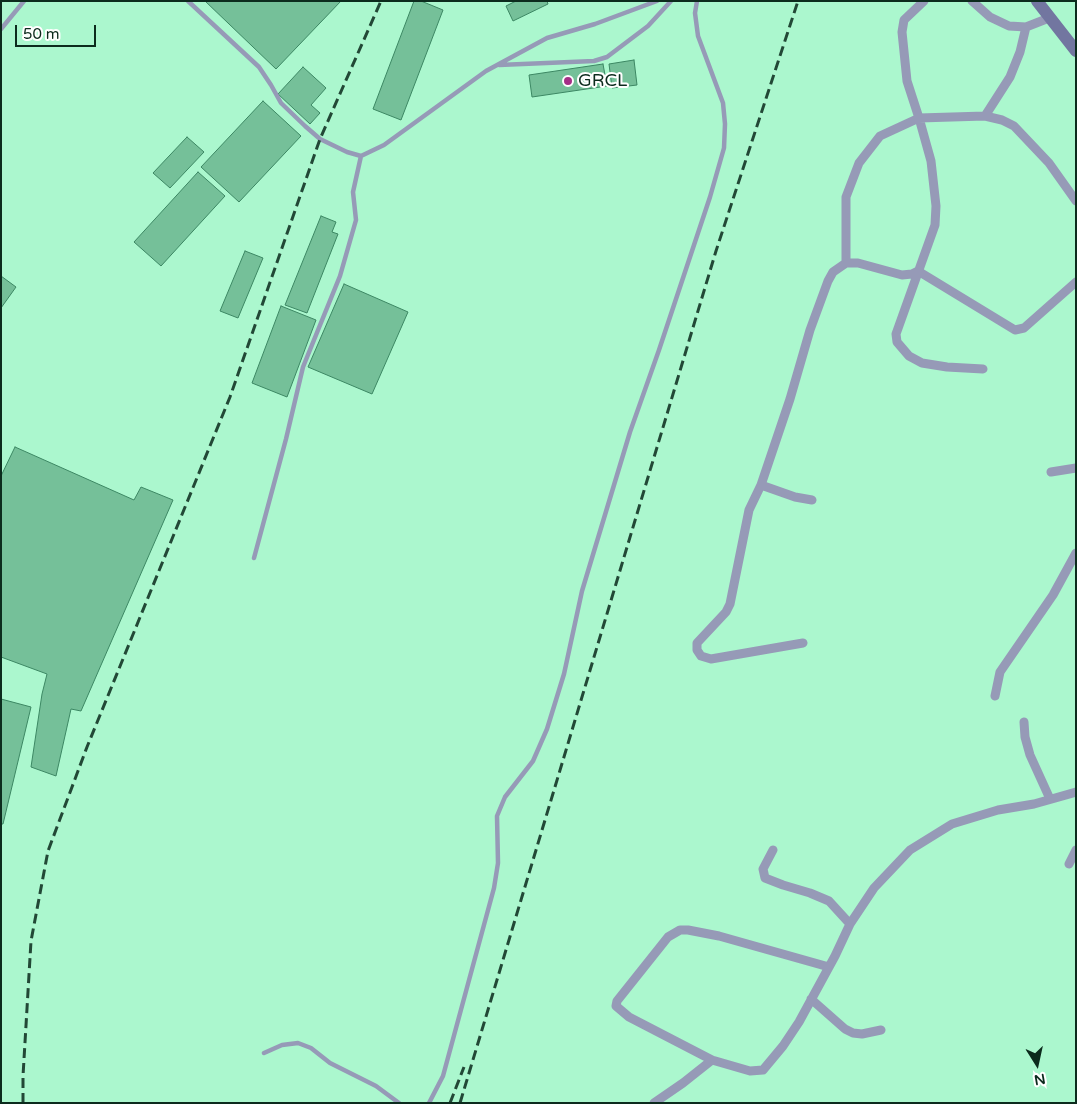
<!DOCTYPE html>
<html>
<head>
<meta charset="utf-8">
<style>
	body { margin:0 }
	#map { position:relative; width:1077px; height:1104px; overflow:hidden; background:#abf7ce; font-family:"Varela Round",sans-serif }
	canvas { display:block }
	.frame { position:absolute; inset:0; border:2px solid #0c2b1d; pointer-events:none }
	.north { position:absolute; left:1012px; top:1039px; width:50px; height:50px; -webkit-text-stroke:4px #fff; paint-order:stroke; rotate:170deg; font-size:14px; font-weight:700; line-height:20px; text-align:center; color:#0c2b1d }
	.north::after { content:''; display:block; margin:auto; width:18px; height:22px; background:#0c2b1d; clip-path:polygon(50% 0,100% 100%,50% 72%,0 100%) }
	.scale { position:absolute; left:15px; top:25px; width:81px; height:22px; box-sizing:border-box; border:2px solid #0c2b1d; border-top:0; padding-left:6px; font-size:15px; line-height:18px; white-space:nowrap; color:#0c2b1d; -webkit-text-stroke:4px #fff; paint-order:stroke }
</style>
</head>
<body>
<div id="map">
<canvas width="1077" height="1104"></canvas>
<div class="frame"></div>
<div class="north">N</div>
<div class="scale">50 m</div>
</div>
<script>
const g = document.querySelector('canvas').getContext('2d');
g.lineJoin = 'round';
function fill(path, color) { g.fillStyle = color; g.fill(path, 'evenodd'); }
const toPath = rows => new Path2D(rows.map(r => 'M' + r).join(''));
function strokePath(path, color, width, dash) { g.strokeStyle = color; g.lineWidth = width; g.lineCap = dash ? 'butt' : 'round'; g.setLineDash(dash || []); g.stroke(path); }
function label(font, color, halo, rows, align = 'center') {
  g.font = font + ' "Varela Round",sans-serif'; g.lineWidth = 4; g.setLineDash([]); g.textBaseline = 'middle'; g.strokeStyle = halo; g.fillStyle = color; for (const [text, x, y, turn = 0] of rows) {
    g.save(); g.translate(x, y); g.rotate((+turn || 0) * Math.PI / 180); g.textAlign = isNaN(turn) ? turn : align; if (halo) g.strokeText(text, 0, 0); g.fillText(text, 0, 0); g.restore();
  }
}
const building = toPath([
	[205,1,341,1,276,69,205,1],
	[414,1,421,1,443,10,401,120,373,109,414,1],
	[516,1,547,1,548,4,513,21,506,6,516,1],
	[634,60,637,85,612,88,609,64,634,60],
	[603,64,607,86,532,97,529,75,603,64],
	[303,67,326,88,311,105,320,113,310,124,278,94,303,67],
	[263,101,301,136,239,202,201,167,263,101],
	[187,137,204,152,170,188,153,173,187,137],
	[198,172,225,196,161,266,134,242,198,172],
	[321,216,336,222,332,232,338,234,307,313,285,305,321,216],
	[245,251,263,258,238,318,220,311,245,251],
	[1,276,16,287,1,308,1,276],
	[344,284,408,312,372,394,308,367,344,284],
	[281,306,316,320,287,397,252,383,281,306],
	[15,447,134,500,141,487,173,500,81,711,71,709,56,776,31,767,42,694,47,674,1,657,1,476,15,447],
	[1,699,31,707,3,824,1,824,1,699]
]);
fill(building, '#75c099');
strokePath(building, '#3c8763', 1);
strokePath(toPath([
	[188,1,259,67,271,85,281,103,305,126,320,139,347,152,361,156,384,145,486,71,547,38,595,24,657,1],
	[1,29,24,1],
	[499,65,594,61,607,57,648,26,671,1],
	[254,558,286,439,303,367,340,276,356,220,353,192,361,156],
	[264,1053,282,1045,298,1043,311,1048,330,1063,376,1086,399,1103],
	[429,1103,443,1076,494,888,498,863,497,816,505,797,533,761,547,729,564,674,582,591,630,432,659,350,710,197,724,148,725,124,723,103,698,36,695,13,697,1]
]), '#969ab7', 4.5);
strokePath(toPath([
	[924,1,904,20,902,32,907,81,919,118,931,161,936,206,935,225,896,334,897,342,909,356,922,363,947,367,983,369],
	[972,1,990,17,1009,26,1026,27,1049,18],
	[985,116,1010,77,1020,52,1026,27],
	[846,263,846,197,859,163,880,136,919,118,985,116,1002,120,1014,126,1049,163,1076,201],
	[918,271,1015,330,1024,328,1076,282],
	[1051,472,1076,468],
	[761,485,795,497,812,500],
	[803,643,711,659,701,656,697,650,697,643,726,612,730,604,749,510,761,485,790,399,810,330,828,281,833,272,846,263,858,263,902,275,912,274,918,271],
	[995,696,1000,672,1053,595,1076,553],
	[1024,722,1025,737,1030,755,1050,799],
	[773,850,763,869,765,878,783,885,810,893,829,901,850,924],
	[1069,864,1076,850],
	[829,967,719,936,688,930,680,930,668,937,617,1001,616,1006,629,1017,712,1060,750,1071,763,1070,783,1046,799,1022,835,956,850,924,874,888,910,850,952,824,998,810,1034,804,1076,792],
	[811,999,845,1029,853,1033,862,1034,881,1030],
	[654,1103,683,1083,712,1060]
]), '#969ab7', 9);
strokePath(toPath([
	[1037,1,1076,51]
]), '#7276a0', 12);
strokePath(toPath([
	[23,1103,23,1076,31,941,48,851,87,747,230,397,320,139,381,1],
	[450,1103,464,1067],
	[460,1103,716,251,798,1]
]), '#224836', 3, [10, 5]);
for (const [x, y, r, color] of [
	[568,81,5,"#a52f87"]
]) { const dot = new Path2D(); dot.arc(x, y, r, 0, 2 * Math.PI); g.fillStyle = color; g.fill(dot); strokePath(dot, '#fff', 2); }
label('18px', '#0c2b1d', '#fff', [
	["GRCL",578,81]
], 'left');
</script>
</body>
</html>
